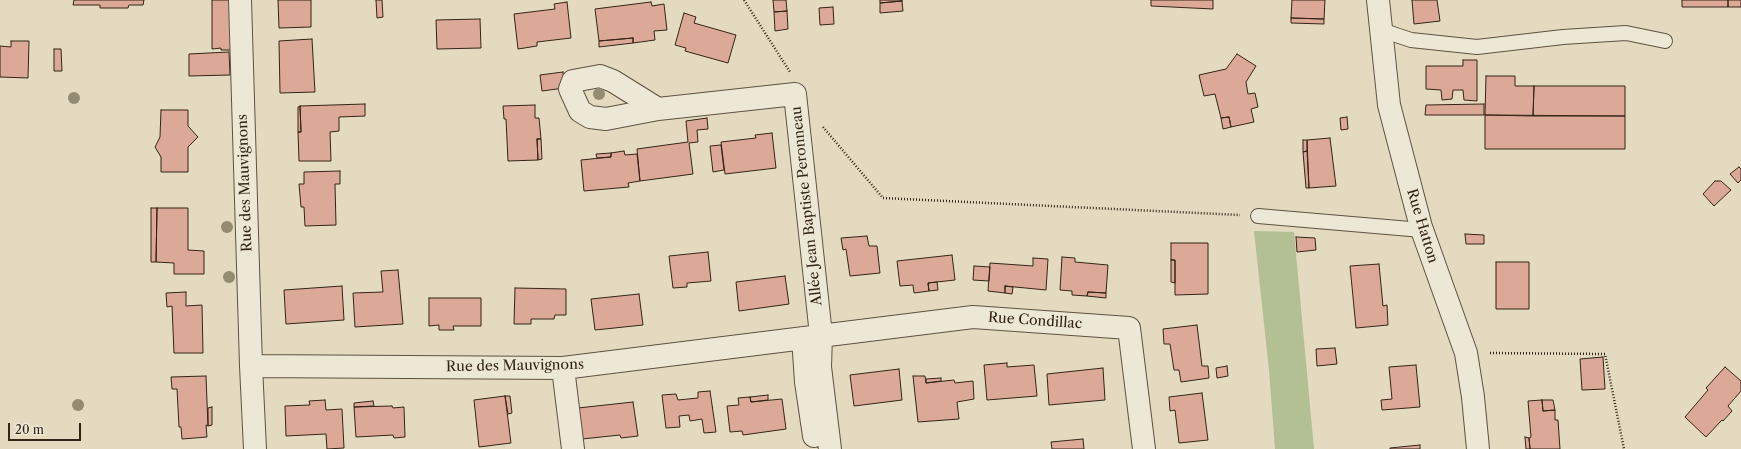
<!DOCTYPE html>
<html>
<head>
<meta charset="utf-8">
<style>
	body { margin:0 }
	#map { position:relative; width:1741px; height:449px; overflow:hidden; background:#e4dac0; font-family:"Libre Caslon Text",serif }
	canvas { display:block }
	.scale { position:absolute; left:8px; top:423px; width:73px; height:18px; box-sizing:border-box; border:2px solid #332415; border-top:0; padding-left:5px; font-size:12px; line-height:14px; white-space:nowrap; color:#332415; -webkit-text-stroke:3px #ede7d6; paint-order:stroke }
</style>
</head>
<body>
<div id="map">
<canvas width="1741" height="449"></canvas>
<div class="scale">20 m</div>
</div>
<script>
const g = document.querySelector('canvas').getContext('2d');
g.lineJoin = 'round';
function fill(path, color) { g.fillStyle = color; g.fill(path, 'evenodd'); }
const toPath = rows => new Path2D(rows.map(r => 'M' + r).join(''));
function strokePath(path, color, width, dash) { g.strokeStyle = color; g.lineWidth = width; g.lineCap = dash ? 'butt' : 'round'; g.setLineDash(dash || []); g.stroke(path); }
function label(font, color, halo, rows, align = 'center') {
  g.font = font + ' "Libre Caslon Text",serif'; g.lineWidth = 3; g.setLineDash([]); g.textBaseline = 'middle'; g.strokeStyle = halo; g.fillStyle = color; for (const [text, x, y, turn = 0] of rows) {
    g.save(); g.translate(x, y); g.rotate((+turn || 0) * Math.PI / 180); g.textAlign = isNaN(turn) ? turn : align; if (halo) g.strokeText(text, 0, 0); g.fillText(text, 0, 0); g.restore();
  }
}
fill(toPath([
	[1254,231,1294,232,1314,449,1275,449,1269,370]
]), '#b2c093');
const building = toPath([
	[74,0,144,0,143,5,129,5,128,8,100,8,100,5,73,5,74,0],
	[212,0,230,0,232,50,221,50,221,48,212,49,212,0],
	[278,0,311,0,311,27,279,28,278,0],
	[376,0,382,0,383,17,377,18,376,0],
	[773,0,786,0,787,11,774,12,773,0],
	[880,0,902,0,902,1,880,3,880,0],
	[1151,0,1213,0,1213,9,1151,6,1151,0],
	[1292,0,1325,0,1324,19,1291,18,1292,0],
	[1412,0,1437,0,1440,21,1414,24,1412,0],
	[1682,0,1728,0,1728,7,1682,7,1682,0],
	[1728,0,1741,0,1741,7,1728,7,1728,0],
	[902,1,903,11,880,13,880,3,902,1],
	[567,2,571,38,537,42,537,46,518,49,514,14,555,9,554,4,567,2],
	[651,2,652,6,664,4,667,30,654,31,655,40,633,43,633,38,599,41,595,9,651,2],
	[833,7,834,24,820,25,819,8,833,7],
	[787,11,788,29,775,31,774,12,787,11],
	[684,13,696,17,694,23,736,35,728,63,685,51,686,48,675,45,684,13],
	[1291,18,1324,19,1324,24,1291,23,1291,18],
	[480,19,481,48,437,49,436,20,480,19],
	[633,38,633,43,599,47,599,41,633,38],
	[312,39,315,92,280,93,279,41,312,39],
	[11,41,29,41,28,78,0,77,0,46,11,47,11,41],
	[54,49,61,49,62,71,54,71,54,49],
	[229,52,230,75,189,76,189,54,229,52],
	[1237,54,1256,66,1246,82,1248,94,1255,93,1258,107,1251,109,1254,122,1231,127,1229,117,1221,118,1215,94,1204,96,1199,75,1226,69,1237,54],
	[1463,60,1477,60,1477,101,1464,100,1463,90,1453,90,1452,99,1442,100,1441,90,1426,89,1426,66,1463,66,1463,60],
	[563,72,564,88,542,91,540,75,563,72],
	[1486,76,1515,76,1515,86,1534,86,1533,116,1485,115,1486,76],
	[1534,86,1625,86,1625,116,1533,116,1534,86],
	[365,104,365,116,339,117,339,131,330,132,331,161,299,161,298,132,301,132,300,106,365,104],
	[1484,104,1484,115,1425,115,1426,105,1484,104],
	[535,105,535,118,539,118,541,139,537,139,538,160,508,161,506,119,504,119,503,106,535,105],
	[300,106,301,132,298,132,298,107,300,106],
	[161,110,188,110,188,126,198,137,188,147,188,172,161,172,161,157,155,147,160,137,161,110],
	[1485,115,1625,116,1625,149,1485,149,1485,115],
	[1229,117,1231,127,1223,129,1221,118,1229,117],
	[1347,117,1348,129,1341,130,1340,118,1347,117],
	[707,118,708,129,697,130,698,142,689,143,693,174,640,181,637,149,688,142,686,121,707,118],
	[772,133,776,168,725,174,721,142,756,138,755,135,772,133],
	[1330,138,1336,186,1309,188,1307,140,1330,138],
	[537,139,541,139,542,159,538,160,537,139],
	[1303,140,1307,140,1307,151,1303,152,1303,140],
	[721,145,724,170,713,172,710,146,721,145],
	[624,151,625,155,637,154,640,181,628,183,629,187,584,191,581,160,611,157,611,153,624,151],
	[1307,151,1309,188,1306,188,1303,152,1307,151],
	[611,153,611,157,597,158,596,154,611,153],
	[1739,167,1741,169,1741,180,1738,183,1730,174,1739,167],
	[340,171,340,184,335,184,336,225,305,226,304,207,301,207,299,184,304,184,304,172,340,171],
	[1715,181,1721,181,1731,190,1714,206,1703,194,1715,181],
	[151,208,157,208,156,262,151,262,151,208],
	[157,208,188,208,188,250,204,251,204,274,174,274,174,263,156,262,157,208],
	[1465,234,1484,235,1484,244,1466,244,1465,234],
	[867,236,869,246,877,246,880,273,850,276,846,249,843,250,841,238,867,236],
	[1296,237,1315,238,1316,250,1297,252,1296,237],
	[1171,243,1208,243,1208,294,1175,295,1175,260,1171,260,1171,243],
	[708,252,711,281,687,283,687,287,673,288,669,256,708,252],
	[952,255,955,280,928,283,929,291,914,293,913,285,900,286,897,261,952,255],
	[1062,257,1075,258,1075,262,1108,265,1106,293,1088,292,1087,296,1072,295,1072,291,1060,290,1062,257],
	[1033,258,1048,259,1046,290,1005,286,1005,293,988,291,990,263,1033,266,1033,258],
	[1171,260,1175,260,1175,283,1171,282,1171,260],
	[1496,262,1529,262,1529,309,1496,309,1496,262],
	[1379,264,1383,306,1387,305,1388,325,1356,328,1350,266,1379,264],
	[974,266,990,267,989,281,973,280,974,266],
	[398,270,403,324,355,327,353,293,383,292,381,271,398,270],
	[785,276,789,304,739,311,736,282,785,276],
	[937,282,938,290,929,291,928,283,937,282],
	[342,286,344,320,286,324,284,290,342,286],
	[1005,286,1013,287,1012,294,1005,293,1005,286],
	[515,288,566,289,566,315,555,315,554,319,531,319,531,324,514,324,515,288],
	[186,292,186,306,202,305,203,353,174,353,172,306,167,307,166,293,186,292],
	[1088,292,1106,293,1106,298,1087,296,1088,292],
	[639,294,643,325,595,330,591,299,639,294],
	[429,298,481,298,481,326,453,326,454,330,439,330,439,325,429,326,429,298],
	[1197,325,1202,366,1208,366,1209,378,1181,382,1179,370,1174,370,1170,344,1164,344,1163,329,1197,325],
	[1335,348,1337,364,1317,366,1316,349,1335,348],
	[1603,357,1605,389,1582,390,1580,359,1603,357],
	[1007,363,1007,367,1034,365,1037,396,987,400,984,365,1007,363],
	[1416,365,1420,407,1382,410,1381,400,1392,399,1389,367,1416,365],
	[1227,366,1228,376,1217,378,1216,368,1227,366],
	[1725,367,1741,381,1741,391,1728,406,1732,411,1723,421,1722,420,1706,437,1685,417,1708,390,1706,388,1725,367],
	[1103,368,1105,400,1049,405,1047,374,1103,368],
	[899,369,902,400,854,406,850,375,899,369],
	[206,376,208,426,206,425,207,437,182,439,181,427,179,427,177,389,172,389,171,377,206,376],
	[913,376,925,376,926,383,954,380,955,383,973,381,974,399,957,402,959,419,918,422,913,376],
	[941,378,941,381,926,383,926,379,941,378],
	[710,391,716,432,704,433,702,419,690,421,689,415,679,416,680,427,666,428,662,395,676,394,678,400,698,398,698,392,710,391],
	[1202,393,1208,440,1179,443,1175,410,1170,411,1169,397,1202,393],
	[768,395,768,400,751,402,750,397,768,395],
	[505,396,510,396,512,413,508,414,505,396],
	[505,396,511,443,479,447,474,400,505,396],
	[750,397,751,402,782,399,786,429,743,435,742,431,730,432,727,406,739,405,738,398,750,397],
	[325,400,326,410,342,409,344,448,327,449,326,434,286,436,285,406,310,405,309,401,325,400],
	[1542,400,1543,411,1555,410,1555,420,1558,420,1560,449,1530,449,1529,438,1531,437,1528,401,1542,400],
	[1542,400,1553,400,1555,410,1543,411,1542,400],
	[373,401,374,406,354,407,354,403,373,401],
	[633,402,638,436,621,438,620,435,582,439,578,408,633,402],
	[392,406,393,408,404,407,405,437,394,438,393,435,356,437,354,407,392,406],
	[212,407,212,425,208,426,208,408,212,407],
	[1525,437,1529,438,1530,449,1526,449,1525,437],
	[1083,439,1084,449,1052,449,1051,442,1083,439],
	[1420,445,1420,449,1390,449,1390,448,1420,445]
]);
fill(building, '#dca999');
strokePath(building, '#332415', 1);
const lane = toPath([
	[1381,30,1411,40,1477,47,1563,37,1626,33,1665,41],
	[1258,216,1422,230]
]);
const street = toPath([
	[240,0,251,366,255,449],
	[1378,0,1389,105,1421,227,1466,353,1473,397,1478,449],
	[658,109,606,119,590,117,580,111,570,89,573,81,600,76,613,81,658,109,795,94,821,335,820,367,830,449],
	[803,338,806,382,814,436],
	[251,366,563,368,973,317,1129,328,1144,449],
	[563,368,573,449]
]);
strokePath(lane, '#5f5240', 16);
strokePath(street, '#5f5240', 24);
strokePath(toPath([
	[744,0,790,72],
	[823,127,883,198,1240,215],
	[1490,353,1605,354,1624,449]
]), '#332415', 2.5, [1, 2]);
strokePath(lane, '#ede7d6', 14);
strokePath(street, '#ede7d6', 22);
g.fillStyle = '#948b73';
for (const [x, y] of [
	[599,94],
	[74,98],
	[227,227],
	[229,277],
	[78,405]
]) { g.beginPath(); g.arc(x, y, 6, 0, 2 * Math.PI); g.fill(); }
label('14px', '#332415', '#ede7d6', [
	["Rue des Mauvignons",245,183,-92],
	["Allée Jean Baptiste Peronneau",807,206,-96],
	["Rue Hatton",1422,226,73],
	["Rue Condillac",1035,321,4],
	["Rue des Mauvignons",515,366,-1]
]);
</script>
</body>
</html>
